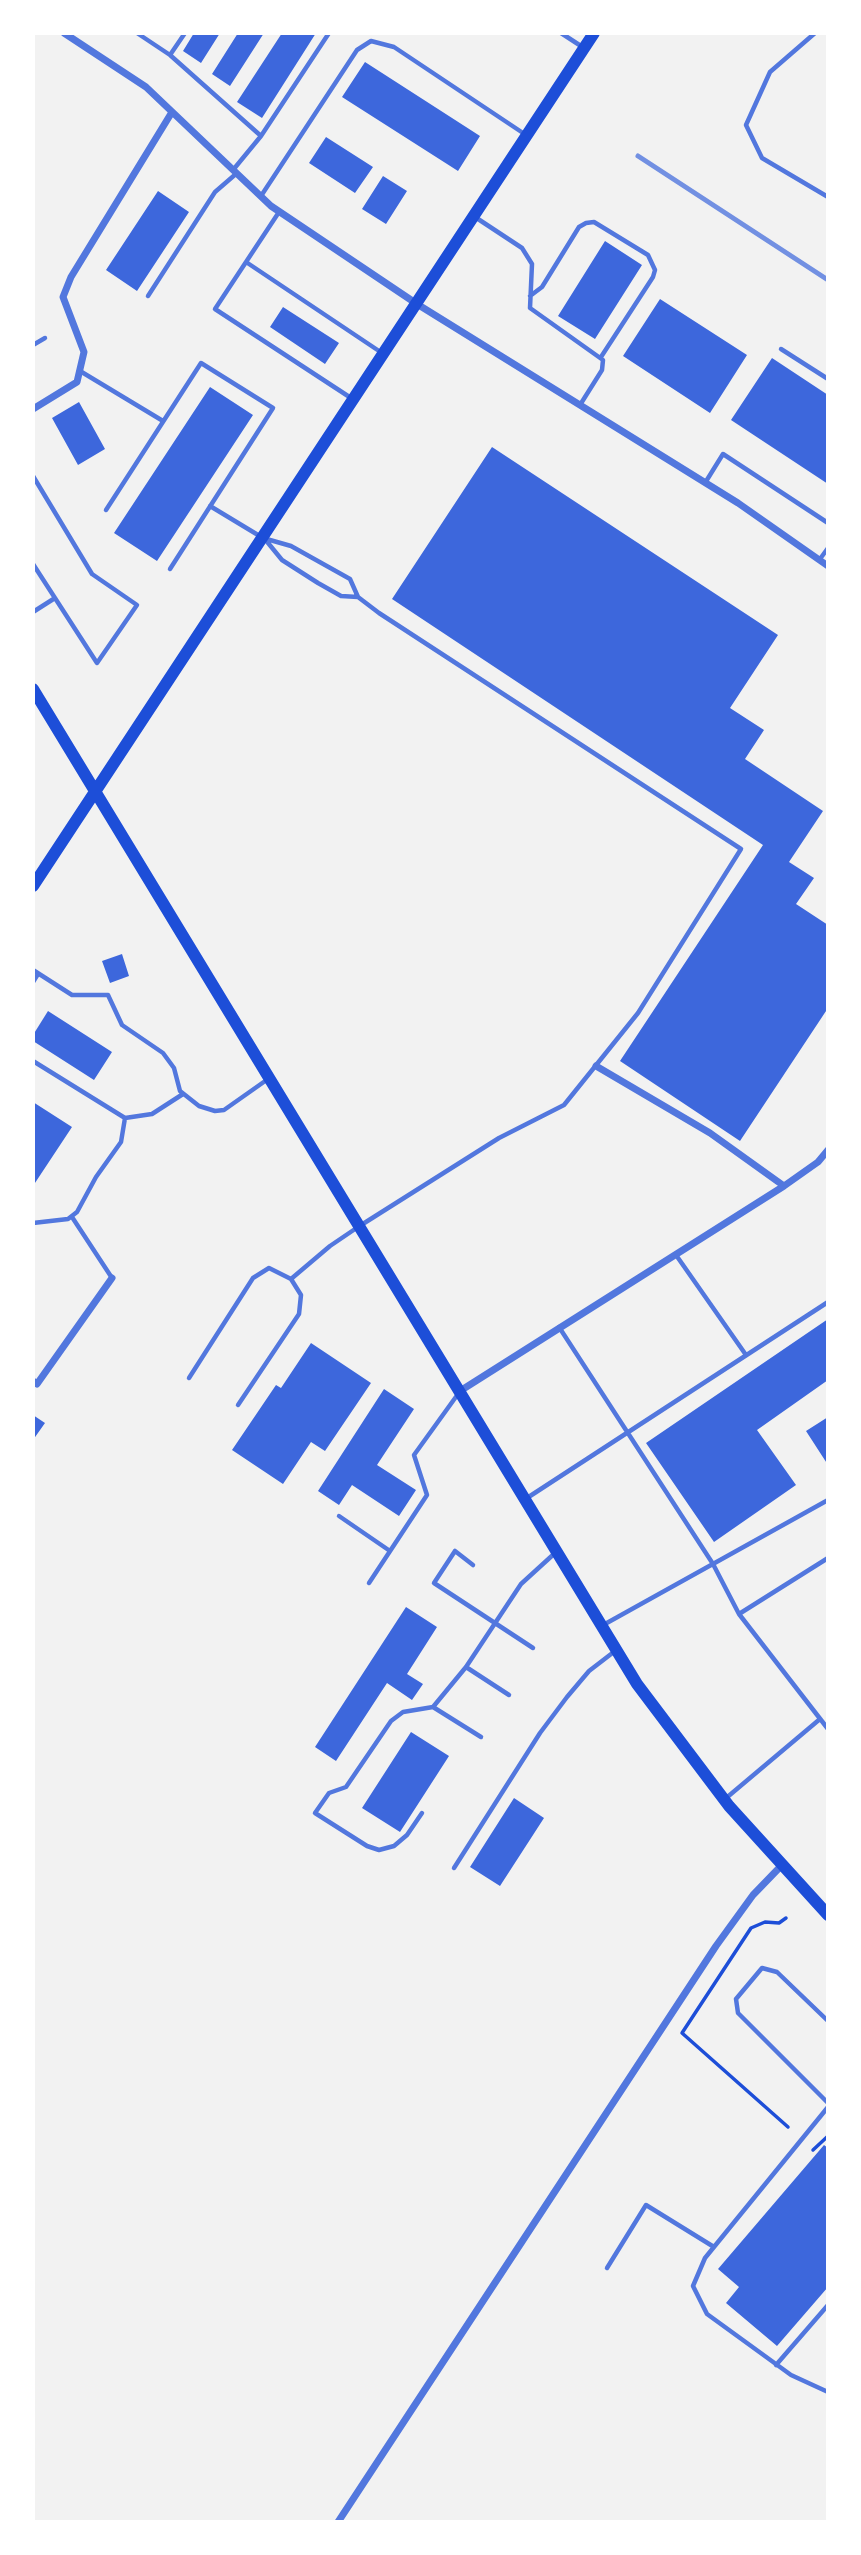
<!DOCTYPE html>
<html>
<head>
<meta charset="utf-8">
<style>
	body { margin:0 }
	#map { position:relative; width:861px; height:2555px; overflow:hidden; background:#f2f2f2; font-family:"Crimson Pro",serif }
	canvas { display:block }
	.frame { position:absolute; inset:0; border:35px solid #fff; pointer-events:none }
</style>
</head>
<body>
<div id="map">
<canvas width="861" height="2555"></canvas>
<div class="frame"></div>
</div>
<script>
const g = document.querySelector('canvas').getContext('2d');
g.lineJoin = 'round';
function fill(path, color) { g.fillStyle = color; g.fill(path, 'evenodd'); }
const toPath = rows => new Path2D(rows.map(r => 'M' + r).join(''));
function strokePath(path, color, width, dash) { g.strokeStyle = color; g.lineWidth = width; g.lineCap = dash ? 'butt' : 'round'; g.setLineDash(dash || []); g.stroke(path); }
fill(toPath([
	[194,33,220,33,201,63,183,51],
	[238,33,264,33,230,86,212,74],
	[282,33,316,33,262,118,237,102],
	[365,62,480,136,458,171,342,97],
	[326,137,373,167,355,193,309,163],
	[383,176,407,191,386,224,362,209],
	[158,191,189,212,137,291,106,270],
	[605,241,642,265,595,339,558,316],
	[660,299,747,355,710,413,623,356],
	[283,307,339,343,325,364,270,327],
	[772,358,828,395,828,484,731,420],
	[210,387,253,415,157,561,114,533],
	[79,402,105,449,78,465,52,418],
	[492,447,778,635,730,708,764,730,745,759,823,811,789,862,814,878,796,904,828,925,828,1008,740,1141,620,1061,763,845,392,599],
	[122,954,129,976,110,983,102,961],
	[48,1011,112,1052,94,1080,33,1041,33,1035],
	[33,1102,72,1127,33,1186],
	[828,1319,828,1380,757,1430,796,1485,714,1542,646,1443],
	[311,1343,371,1383,325,1451,311,1442,283,1484,232,1450,276,1385,281,1388],
	[384,1389,414,1409,377,1465,416,1490,399,1516,352,1485,339,1505,318,1491],
	[33,1415,45,1423,33,1440],
	[828,1417,828,1465,806,1431],
	[406,1607,437,1627,407,1674,423,1684,412,1700,387,1683,336,1761,315,1747],
	[411,1732,449,1756,400,1832,362,1808],
	[514,1798,544,1818,500,1886,470,1867],
	[824,2145,828,2148,828,2287,777,2346,726,2303,739,2287,718,2269]
]), '#3d67dc');
strokePath(toPath([
	[786,1918,779,1923,765,1922,751,1928,682,2033,788,2127],
	[813,2150,828,2136]
]), '#1d4ed8', 3.5);
strokePath(toPath([
	[137,33,170,55,261,136,233,170],
	[561,33,584,48],
	[815,33,770,72,746,125,762,158,828,197],
	[170,55,185,33],
	[261,136,329,33],
	[261,196,357,50,371,41,394,47,526,135],
	[279,212,215,309,351,398],
	[475,217,522,248,532,264,530,308,603,360,602,370,580,405],
	[246,262,382,353],
	[148,296,215,192,237,173],
	[530,296,542,287,579,227,586,223,594,222,648,255,655,270,653,277,601,357],
	[33,345,45,338],
	[781,349,828,379],
	[80,371,163,421],
	[33,476,92,574,137,605,97,663,33,564],
	[705,483,723,454,828,523],
	[210,506,263,538,291,546,350,579,358,597,379,613,741,849,638,1013,564,1105,499,1138,358,1227,330,1246,291,1279,301,1295,299,1314,238,1405],
	[106,510,201,363,273,408,170,569],
	[264,538,282,560,318,583,341,596,358,597],
	[820,559,828,548],
	[33,612,55,598],
	[33,970,72,995,108,995,122,1025,163,1053,174,1068,180,1091,199,1106,215,1111,224,1110,268,1079],
	[33,982,38,974],
	[33,1061,125,1118,152,1114,183,1094],
	[72,1217,112,1278],
	[33,1223,68,1219,77,1212,96,1177,121,1142,125,1118],
	[676,1255,746,1355],
	[559,1327,713,1564,739,1614],
	[189,1378,253,1278,269,1268,291,1279],
	[527,1498,828,1302],
	[339,1516,390,1551],
	[828,1558,739,1614,828,1729],
	[473,1565,455,1551,434,1583,533,1648],
	[369,1583,427,1495,414,1455,458,1394],
	[605,1624,828,1500],
	[466,1667,509,1695],
	[481,1737,433,1707,466,1667,521,1584,555,1553],
	[725,1799,820,1719],
	[422,1813,407,1835,394,1846,379,1850,367,1846,315,1813,329,1793,346,1787,391,1721,403,1712,433,1707],
	[454,1868,540,1733,567,1697,589,1671,615,1651],
	[828,2021,777,1972,762,1968,736,1999,738,2013,828,2103],
	[828,2107,705,2258,693,2286,707,2314,791,2375,828,2392],
	[607,2268,646,2205,714,2247],
	[776,2365,828,2305]
]), '#5277de', 4.5);
strokePath(toPath([
	[64,33,146,87,271,206,417,304,738,503,828,566],
	[33,409,77,382,84,352,63,297,71,277,172,112],
	[596,1066,710,1133,784,1186],
	[33,1381,37,1384,112,1278],
	[460,1391,784,1186,818,1162,828,1150],
	[338,2522,716,1946,753,1895,781,1866]
]), '#5277de', 7);
strokePath(toPath([
	[33,689,637,1684,729,1806,828,1915],
	[33,886,594,33]
]), '#1d4ed8', 12);
strokePath(toPath([
	[638,156,828,280]
]), '#7290e2', 5);
</script>
</body>
</html>
